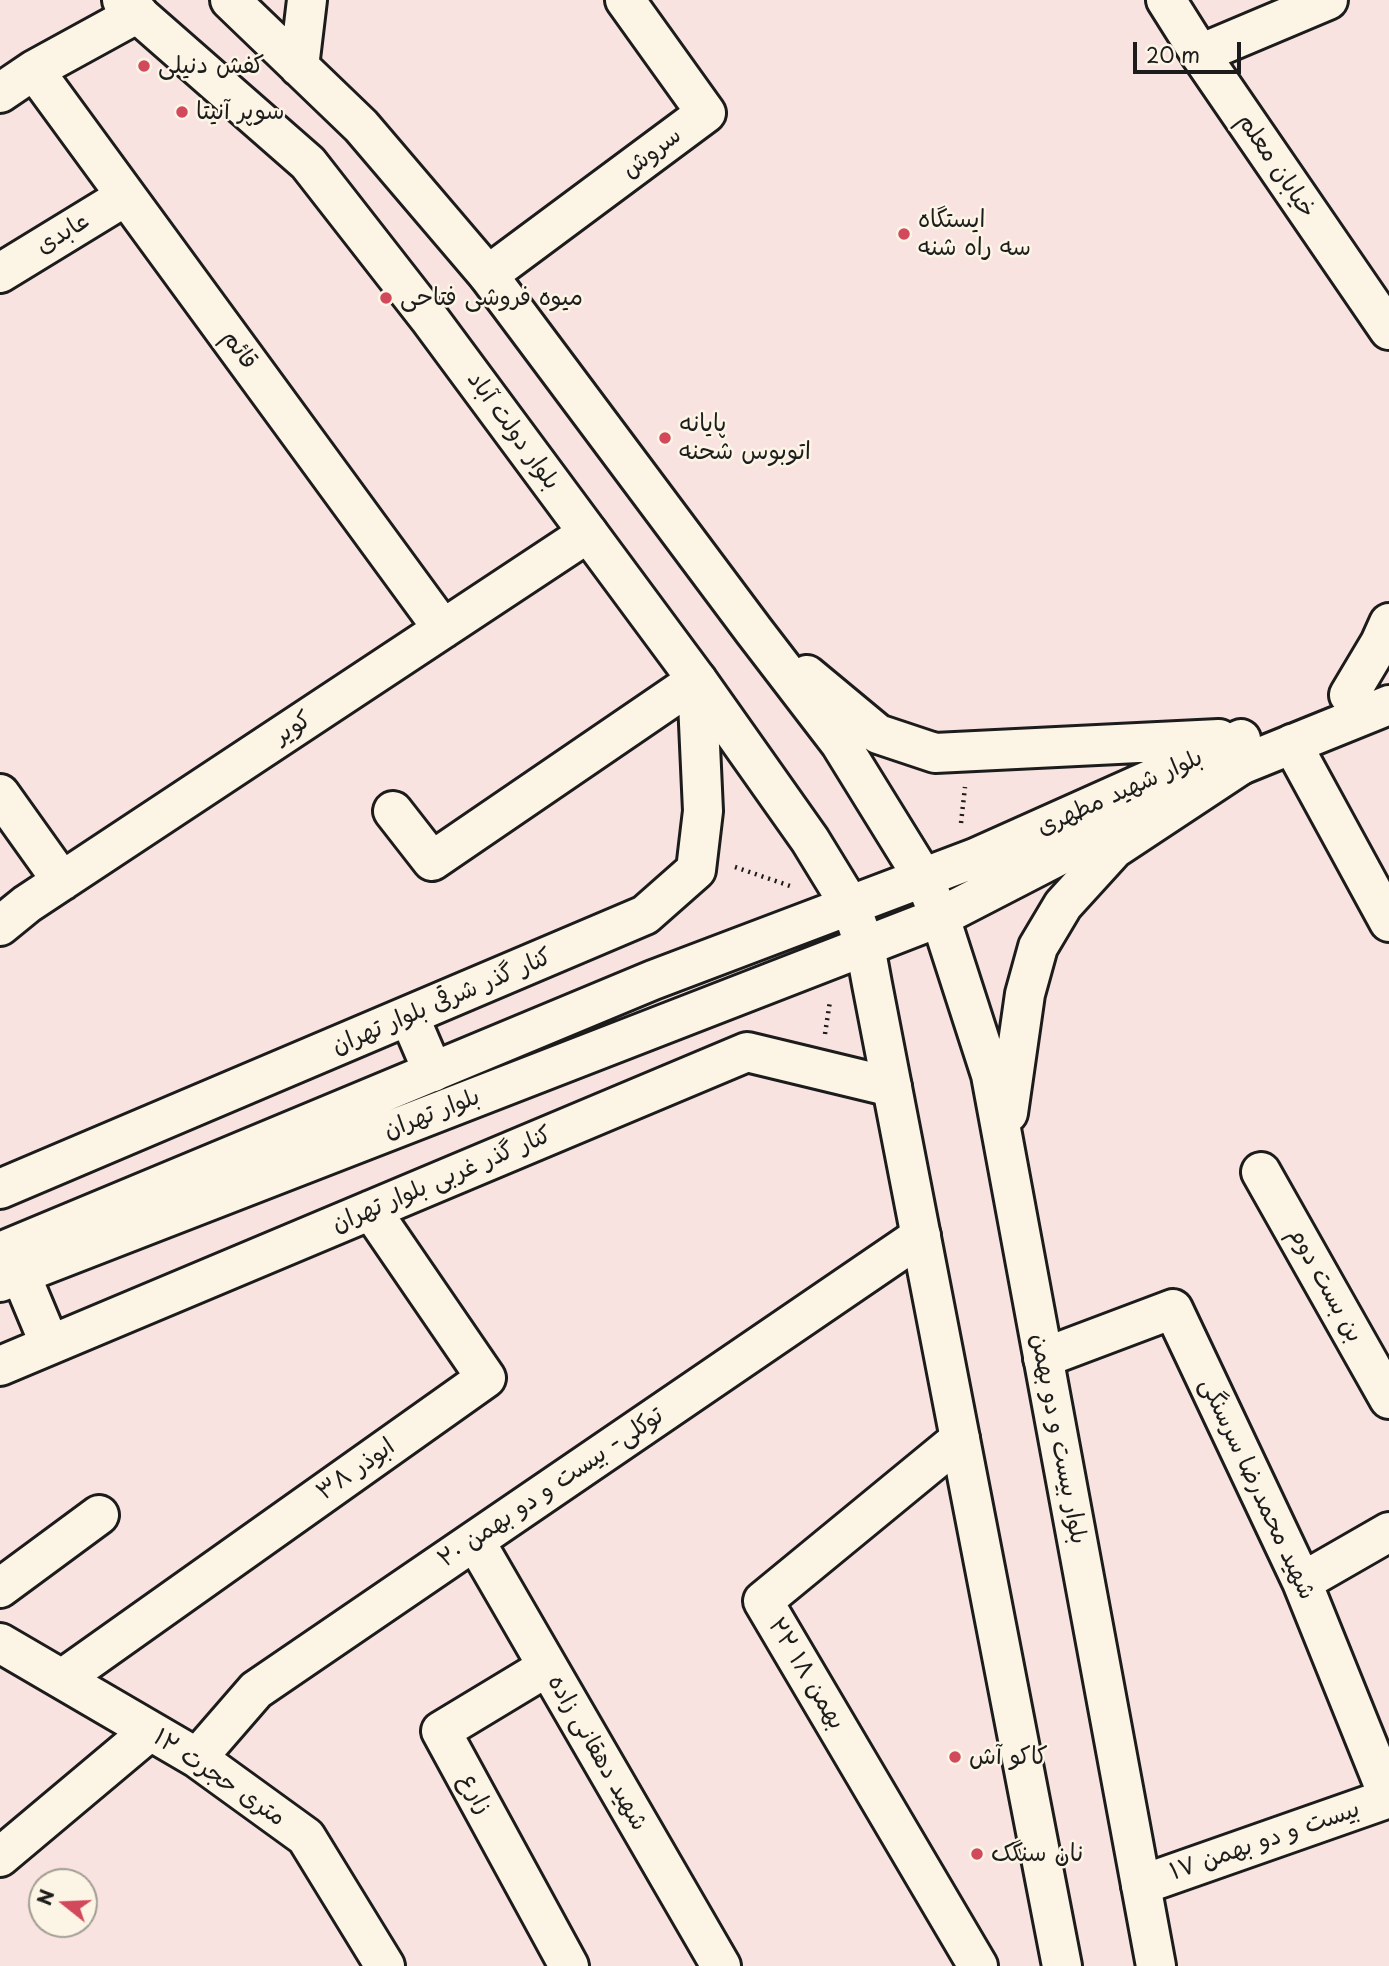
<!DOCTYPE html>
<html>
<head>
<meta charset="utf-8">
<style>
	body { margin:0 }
	#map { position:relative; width:1389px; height:1966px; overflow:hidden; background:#f8e3e0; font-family:"Playpen Sans",sans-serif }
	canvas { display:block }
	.north { position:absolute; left:28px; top:1868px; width:70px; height:70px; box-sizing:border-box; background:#fcf5e5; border:2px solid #a29e95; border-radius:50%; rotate:288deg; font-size:19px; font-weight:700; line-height:28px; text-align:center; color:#1c1c1c }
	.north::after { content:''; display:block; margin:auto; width:24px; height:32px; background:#d1495b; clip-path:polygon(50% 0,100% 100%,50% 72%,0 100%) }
	.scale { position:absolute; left:1133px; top:42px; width:108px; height:32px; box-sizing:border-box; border:4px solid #1c1c1c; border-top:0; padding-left:9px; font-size:21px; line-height:24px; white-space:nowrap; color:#1c1c1c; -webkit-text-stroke:5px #fcf5e5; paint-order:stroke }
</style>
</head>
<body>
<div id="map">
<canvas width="1389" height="1966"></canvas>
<div class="north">N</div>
<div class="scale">20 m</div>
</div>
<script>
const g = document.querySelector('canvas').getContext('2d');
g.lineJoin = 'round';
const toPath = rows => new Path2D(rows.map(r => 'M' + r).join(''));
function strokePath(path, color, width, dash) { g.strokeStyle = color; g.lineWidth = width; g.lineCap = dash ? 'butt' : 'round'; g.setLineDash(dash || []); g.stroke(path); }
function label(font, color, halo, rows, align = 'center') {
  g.font = font + ' "Playpen Sans","Playpen Sans Arabic",sans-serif'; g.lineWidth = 5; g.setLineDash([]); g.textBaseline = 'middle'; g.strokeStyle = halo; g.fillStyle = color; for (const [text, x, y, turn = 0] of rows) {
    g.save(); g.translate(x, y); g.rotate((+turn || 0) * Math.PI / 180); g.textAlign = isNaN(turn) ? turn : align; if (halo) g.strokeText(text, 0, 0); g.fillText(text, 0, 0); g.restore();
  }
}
const minor = toPath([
	[138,13,34,70,443,629],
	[1200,54,1328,0],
	[0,93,34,70],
	[0,273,126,196],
	[488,275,706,113,625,0],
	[1292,744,1389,922],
	[0,794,62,881],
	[393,811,432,861,697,680],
	[0,926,27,904,588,533],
	[409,1016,433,1072],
	[1261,1172,1389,1399],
	[0,1189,645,915,696,870,703,811,697,680],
	[20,1273,50,1345],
	[1043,1358,1173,1309,1302,1582,1389,1798],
	[0,1366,747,1052,892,1087],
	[960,1439,763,1601,978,1966],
	[475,1541,721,1966],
	[1302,1582,1389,1532],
	[0,1588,99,1515],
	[0,1643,197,1758,306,1837,385,1966],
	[547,1667,441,1731,569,1966],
	[62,1679,486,1378,371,1210],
	[197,1758,256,1690,921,1236],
	[0,1857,150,1731],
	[1141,1885,1389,1798]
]);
const secondary = toPath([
	[122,0,308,163,429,318,697,680,810,840,851,907],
	[230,0,361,126,488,275,754,631,840,743,924,879],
	[1166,0,1200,54,1389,330],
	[299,67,307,0],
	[807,675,878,734,935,753,1219,739],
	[1349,695,1380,643,1389,623],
	[1216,775,1389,705],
	[0,1252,653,980,975,858,1241,739],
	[0,1282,940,917,1153,807]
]);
const primary = toPath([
	[924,879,940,917,991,1075,1156,1966],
	[851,907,865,946,872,984,1062,1966],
	[1008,1113,1025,994,1038,947,1063,905,1114,849,1247,761]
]);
strokePath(minor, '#1c1c1c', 44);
strokePath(secondary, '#1c1c1c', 44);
strokePath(primary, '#1c1c1c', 44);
strokePath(toPath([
	[961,823,965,787],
	[735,867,793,887],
	[825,1034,830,1001]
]), '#1c1c1c', 4.5, [2, 5]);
strokePath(minor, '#fcf5e5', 38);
strokePath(secondary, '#fcf5e5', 38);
strokePath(primary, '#fcf5e5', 38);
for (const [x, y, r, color] of [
	[144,66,7,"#d1495b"],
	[182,112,7,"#d1495b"],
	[904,234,7,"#d1495b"],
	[386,298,7,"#d1495b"],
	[665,438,7,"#d1495b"],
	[955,1757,7,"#d1495b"],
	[977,1854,7,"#d1495b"]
]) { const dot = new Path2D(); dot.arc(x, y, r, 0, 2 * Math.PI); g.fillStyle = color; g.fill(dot); strokePath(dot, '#fcf5e5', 2.5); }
label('24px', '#1c1c1c', '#fcf5e5', [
	["کفش دنیلی",158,66],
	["سوپر آنیتا",196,112],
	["ایستگاه",918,220],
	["سه راه شنه",918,248],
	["میوه فروشی فتاحی",400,298],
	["پایانه",679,424],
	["اتوبوس شحنه",679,452],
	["کاکو آش",969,1757],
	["نان سنگک",991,1854]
], 'left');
label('24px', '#1c1c1c', '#fcf5e5', [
	["سروش",652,153,-37],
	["خیابان معلم",1276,166,56],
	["عابدی",63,234,-31],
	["قائم",239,350,54],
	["بلوار دولت آباد",513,431,54],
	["کویر",293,728,-33],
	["بلوار شهید مطهری",1120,793,-24],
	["کنار گذر شرقی بلوار تهران",442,1002,-23],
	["بلوار تهران",432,1114,-21],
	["کنار گذر غربی بلوار تهران",442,1180,-23],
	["بن بست دوم",1325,1285,61],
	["بلوار بیست و دو بهمن",1058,1439,79],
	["۳۸ ابوذر",356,1470,-35],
	["توکلی- بیست و دو بهمن ۲۰",551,1488,-34],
	["شهید محمدرضا سرسنگی",1257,1489,65],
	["۲۲ بهمن ۱۸",806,1674,59],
	["شهید دهقانی زاده",597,1753,60],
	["۱۲ متری حجرت",219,1778,34],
	["زارع",475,1794,61],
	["بیست و دو بهمن ۱۷",1265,1841,-19]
]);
</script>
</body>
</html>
